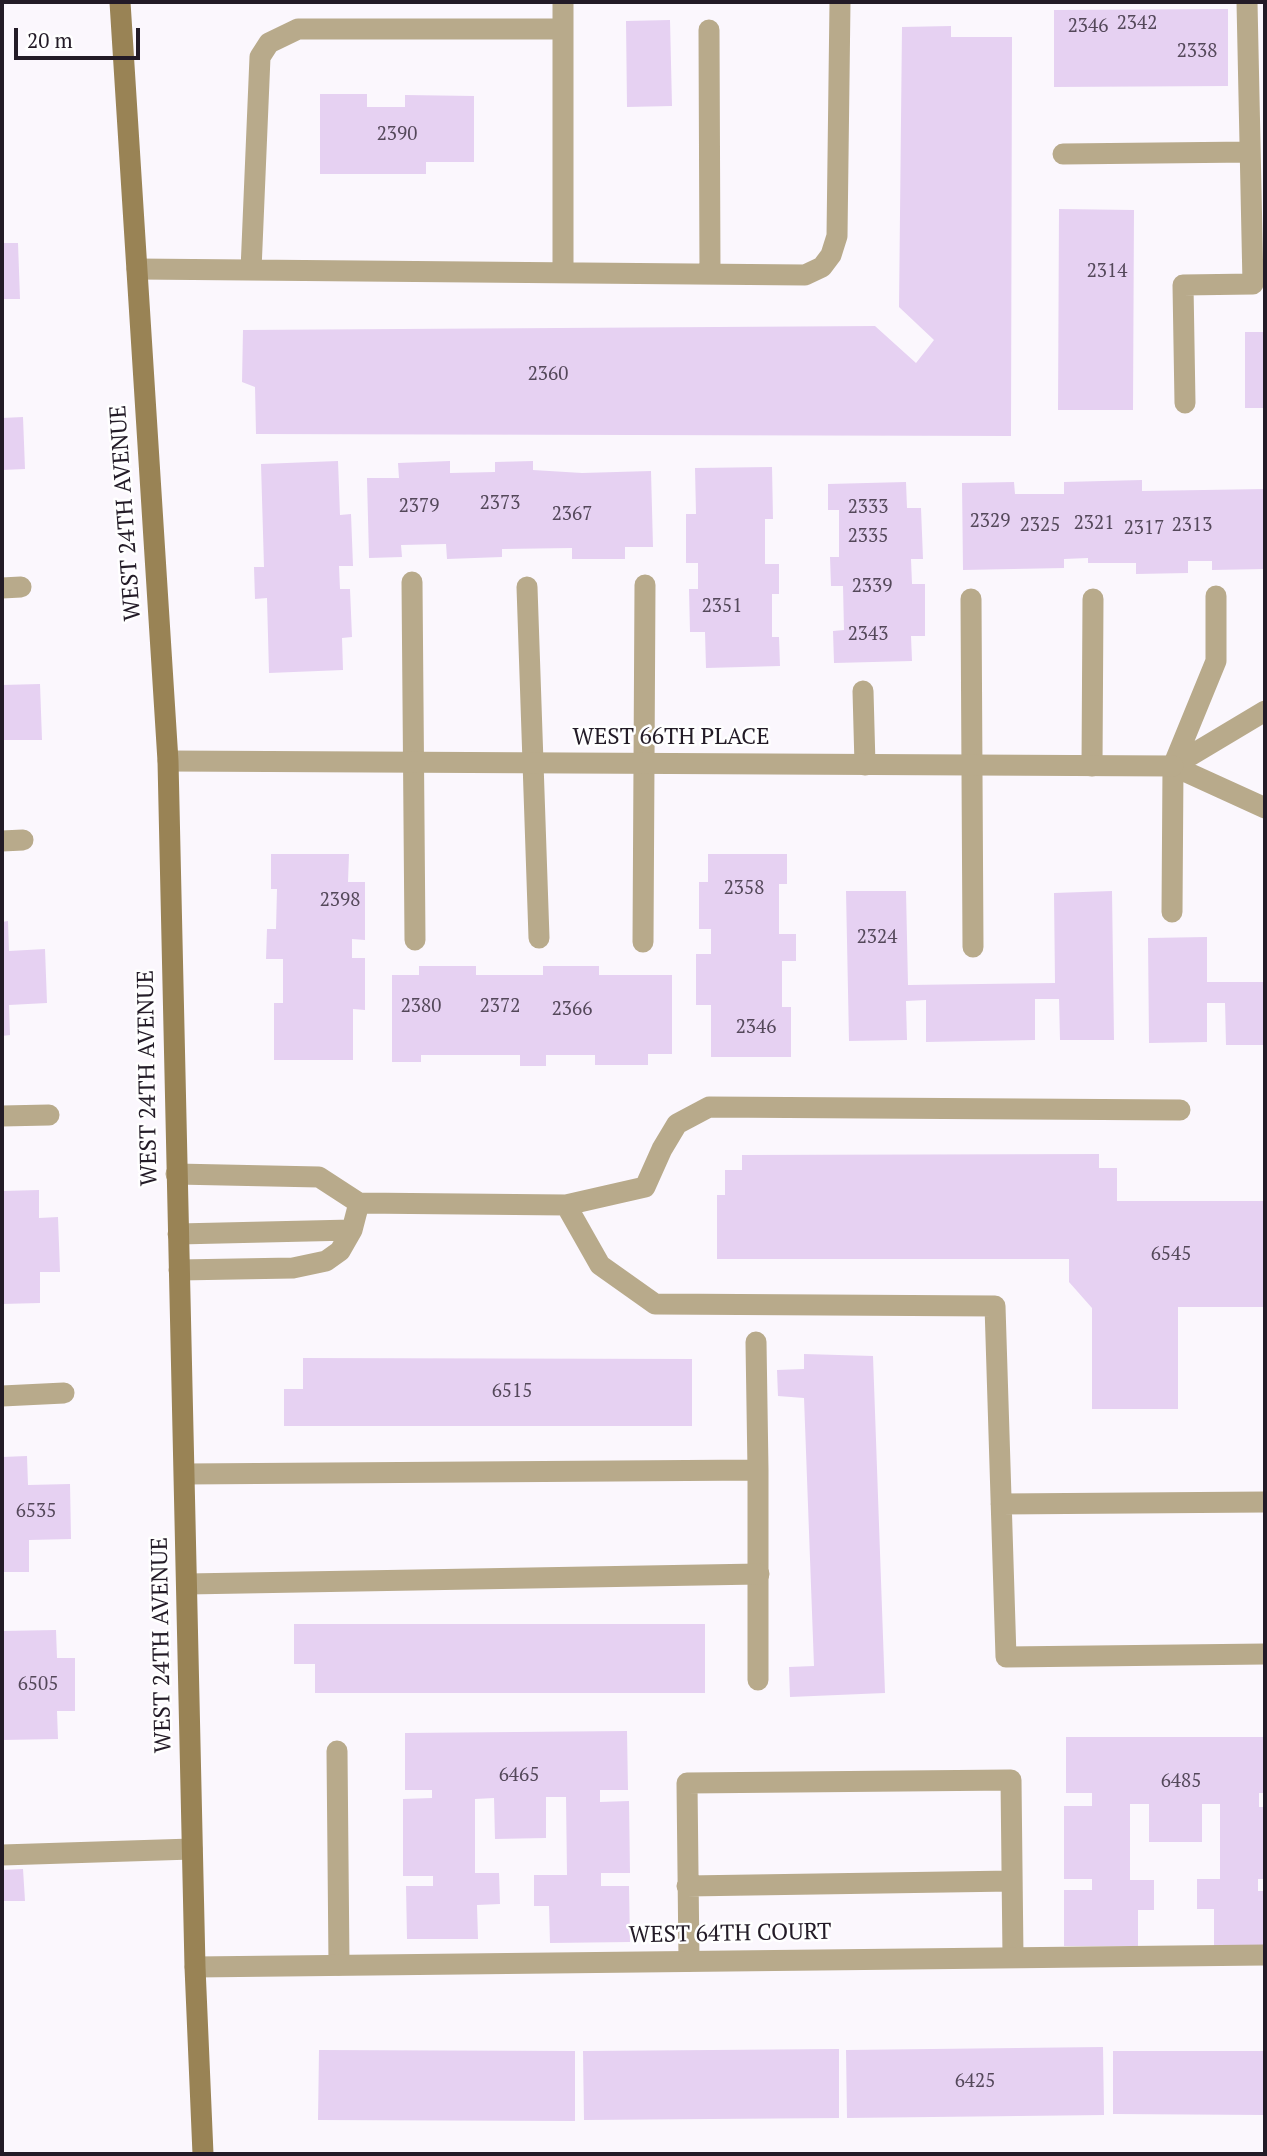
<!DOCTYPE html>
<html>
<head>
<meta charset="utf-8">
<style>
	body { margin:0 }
	#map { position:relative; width:1267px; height:2156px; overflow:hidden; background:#fbf7fd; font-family:"PT Serif",serif }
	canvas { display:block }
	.frame { position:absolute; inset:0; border:4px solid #231b27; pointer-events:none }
	.scale { position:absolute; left:14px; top:28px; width:126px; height:32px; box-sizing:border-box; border:4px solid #231b27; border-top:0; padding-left:9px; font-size:21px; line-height:24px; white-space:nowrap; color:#231b27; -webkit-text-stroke:5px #fff; paint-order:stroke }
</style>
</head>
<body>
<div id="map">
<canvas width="1267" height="2156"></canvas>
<div class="frame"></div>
<div class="scale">20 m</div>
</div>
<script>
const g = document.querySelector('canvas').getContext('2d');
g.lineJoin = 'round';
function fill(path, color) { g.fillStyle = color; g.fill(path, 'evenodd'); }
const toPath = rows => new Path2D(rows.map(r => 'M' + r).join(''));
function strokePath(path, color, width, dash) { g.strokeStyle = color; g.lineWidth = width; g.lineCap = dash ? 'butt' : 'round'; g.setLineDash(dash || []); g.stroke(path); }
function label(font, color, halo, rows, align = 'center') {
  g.font = font + ' "PT Serif",serif'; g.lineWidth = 5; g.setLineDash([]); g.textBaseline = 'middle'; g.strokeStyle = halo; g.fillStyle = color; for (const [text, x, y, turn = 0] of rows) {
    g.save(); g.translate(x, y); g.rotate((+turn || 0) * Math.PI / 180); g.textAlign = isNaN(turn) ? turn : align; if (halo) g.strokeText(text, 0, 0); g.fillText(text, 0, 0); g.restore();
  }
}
fill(toPath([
	[1228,9,1228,86,1054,87,1054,10],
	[670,20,672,106,627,107,626,21],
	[951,26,951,37,1012,37,1011,436,256,434,255,387,242,382,243,330,875,326,916,363,934,340,899,307,902,27],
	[320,94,367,94,367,107,405,107,405,95,474,96,474,162,426,162,426,174,320,174],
	[1059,209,1134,210,1133,410,1058,410],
	[2,243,18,243,20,299,2,299],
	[1245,332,1265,332,1265,408,1245,408],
	[23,417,25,469,2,470,2,418],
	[338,461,340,515,351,514,353,566,339,566,340,589,350,589,352,637,342,638,343,670,269,673,267,598,255,599,254,567,264,567,261,464],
	[450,461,450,473,495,472,495,462,533,461,533,470,582,473,651,471,653,547,625,547,625,559,572,559,572,548,502,549,502,557,447,559,446,544,401,545,402,557,369,558,367,478,399,478,398,463],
	[772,467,773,519,765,519,765,564,779,564,779,594,772,594,772,637,779,637,780,666,706,668,705,632,690,632,689,589,698,589,698,563,686,563,686,514,696,514,695,468],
	[1142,480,1142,491,1265,489,1265,569,1212,570,1212,561,1188,561,1188,573,1136,574,1136,563,1088,563,1088,558,1064,559,1064,568,963,570,962,483,1014,482,1015,494,1064,494,1064,482],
	[906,482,907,508,921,508,923,559,911,559,912,584,925,584,925,636,911,636,912,661,834,663,833,631,844,630,843,586,831,586,830,557,839,557,839,510,828,510,828,484],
	[40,684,42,740,2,740,2,685],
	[271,854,349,854,348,882,365,882,365,940,352,939,352,958,365,958,365,1010,353,1009,353,1060,274,1060,274,1003,283,1003,283,959,266,959,267,929,276,929,277,889,271,889],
	[708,854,787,854,787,884,779,884,779,934,796,934,796,961,782,961,782,1007,791,1007,791,1057,711,1057,711,1005,696,1005,696,954,711,954,711,929,699,929,699,882,708,882],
	[846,891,906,891,908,985,1055,983,1054,893,1112,891,1114,1040,1060,1040,1059,999,1035,999,1035,1040,926,1042,926,1000,906,1001,907,1040,849,1041],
	[8,921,9,951,45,949,47,1003,9,1005,10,1035,2,1036,2,922],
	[1207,937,1207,982,1265,982,1265,1045,1226,1045,1225,1003,1207,1003,1207,1042,1149,1043,1148,938],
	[419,966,476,966,476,975,543,975,543,966,599,966,599,975,672,975,672,1054,648,1054,648,1065,595,1065,595,1055,546,1055,546,1066,520,1066,520,1055,421,1055,421,1062,392,1062,392,975,419,975],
	[1099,1154,1099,1168,1117,1168,1117,1201,1265,1201,1265,1307,1178,1307,1178,1409,1092,1409,1092,1308,1069,1282,1069,1259,717,1259,717,1195,725,1195,725,1170,742,1170,742,1155],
	[39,1190,39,1218,58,1217,60,1272,40,1272,40,1303,2,1304,2,1191],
	[804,1354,873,1356,885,1693,790,1697,789,1667,814,1666,804,1398,778,1396,777,1370,804,1369],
	[303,1358,692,1359,692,1426,284,1426,284,1389,303,1389],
	[27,1456,28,1485,70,1484,71,1539,29,1540,29,1572,2,1572,2,1457],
	[294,1624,705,1624,705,1693,315,1693,315,1664,294,1664],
	[56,1630,57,1658,75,1658,75,1711,57,1711,58,1739,2,1740,2,1631],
	[627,1731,628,1790,600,1790,600,1802,629,1801,630,1873,601,1873,601,1886,629,1886,630,1942,550,1943,549,1906,534,1906,534,1875,567,1875,566,1797,546,1797,546,1838,495,1839,494,1798,475,1799,475,1873,499,1873,500,1904,477,1905,478,1939,407,1939,406,1886,433,1886,433,1876,403,1876,403,1799,432,1798,432,1790,405,1790,405,1733],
	[1066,1737,1265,1737,1265,1793,1259,1793,1259,1807,1265,1807,1265,1879,1258,1879,1258,1891,1265,1891,1265,1946,1214,1946,1214,1909,1197,1909,1197,1879,1220,1879,1220,1804,1202,1804,1202,1842,1149,1842,1149,1804,1130,1804,1130,1880,1154,1880,1154,1910,1138,1910,1138,1946,1064,1946,1064,1890,1092,1890,1092,1879,1064,1879,1064,1806,1092,1806,1092,1793,1066,1793],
	[23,1869,25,1901,2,1901,2,1870],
	[1103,2047,1104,2115,847,2118,846,2050],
	[839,2049,839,2118,584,2120,583,2051],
	[319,2050,575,2051,575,2121,318,2120],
	[1113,2051,1265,2051,1265,2115,1113,2114]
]), '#e6d1f2');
strokePath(toPath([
	[563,2,563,273],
	[709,30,710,274],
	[1063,154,1250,152],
	[137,269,805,275,822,267,831,255,837,236,840,2],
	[251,270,260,57,269,43,298,29,563,29],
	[1185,403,1183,285,1253,284,1247,2],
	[412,582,415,940],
	[527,587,539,938],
	[2,588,21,587],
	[971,599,973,947],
	[863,691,865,765],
	[1092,766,1093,599],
	[1173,766,1265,711],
	[1173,766,1265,808],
	[2,841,23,840],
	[1172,912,1173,766,1216,661,1216,596],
	[643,942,645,585],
	[2,1116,49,1115],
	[176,1174,319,1177,359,1203,352,1230,178,1234],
	[359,1203,566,1205,600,1265,655,1304,995,1306,1006,1657,1265,1654],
	[566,1205,645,1187,662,1149,677,1124,709,1107,1180,1110],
	[179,1270,293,1268,326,1261,340,1251,352,1230],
	[756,1342,758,1470],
	[2,1396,64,1393],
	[185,1474,758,1470,758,1680],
	[1001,1504,1265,1502],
	[337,1751,339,1965],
	[687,1886,1012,1881],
	[689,1961,687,1783,1011,1780,1013,1957]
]), '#b8aa8b', 21);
strokePath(toPath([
	[168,761,1173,766],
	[187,1584,759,1574],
	[2,1855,192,1849],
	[195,1967,1265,1955]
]), '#b8aa8b', 21);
strokePath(toPath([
	[120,2,168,761,195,1967,203,2154]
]), '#998355', 21);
label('19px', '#54485a', null, [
	["2342",1137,24],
	["2346",1088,27],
	["2338",1197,52],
	["2390",397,135],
	["2314",1107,272],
	["2360",548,375],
	["2373",500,504],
	["2379",419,507],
	["2333",868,508],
	["2367",572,515],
	["2329",990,522],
	["2321",1094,524],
	["2325",1040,526],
	["2313",1192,526],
	["2317",1144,529],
	["2335",868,537],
	["2339",872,587],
	["2351",722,607],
	["2343",868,635],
	["2358",744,889],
	["2398",340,901],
	["2324",877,938],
	["2380",421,1007],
	["2372",500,1007],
	["2366",572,1010],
	["2346",756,1028],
	["6545",1171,1255],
	["6515",512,1392],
	["6535",36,1512],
	["6505",38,1685],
	["6465",519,1776],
	["6485",1181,1782],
	["6425",975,2082]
]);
label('23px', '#231b27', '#fff', [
	["WEST 24TH AVENUE",126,513,-94],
	["WEST 66TH PLACE",671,737],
	["WEST 24TH AVENUE",148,1078,-91],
	["WEST 24TH AVENUE",162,1645,-91],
	["WEST 64TH COURT",730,1934,-1]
]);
</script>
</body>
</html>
